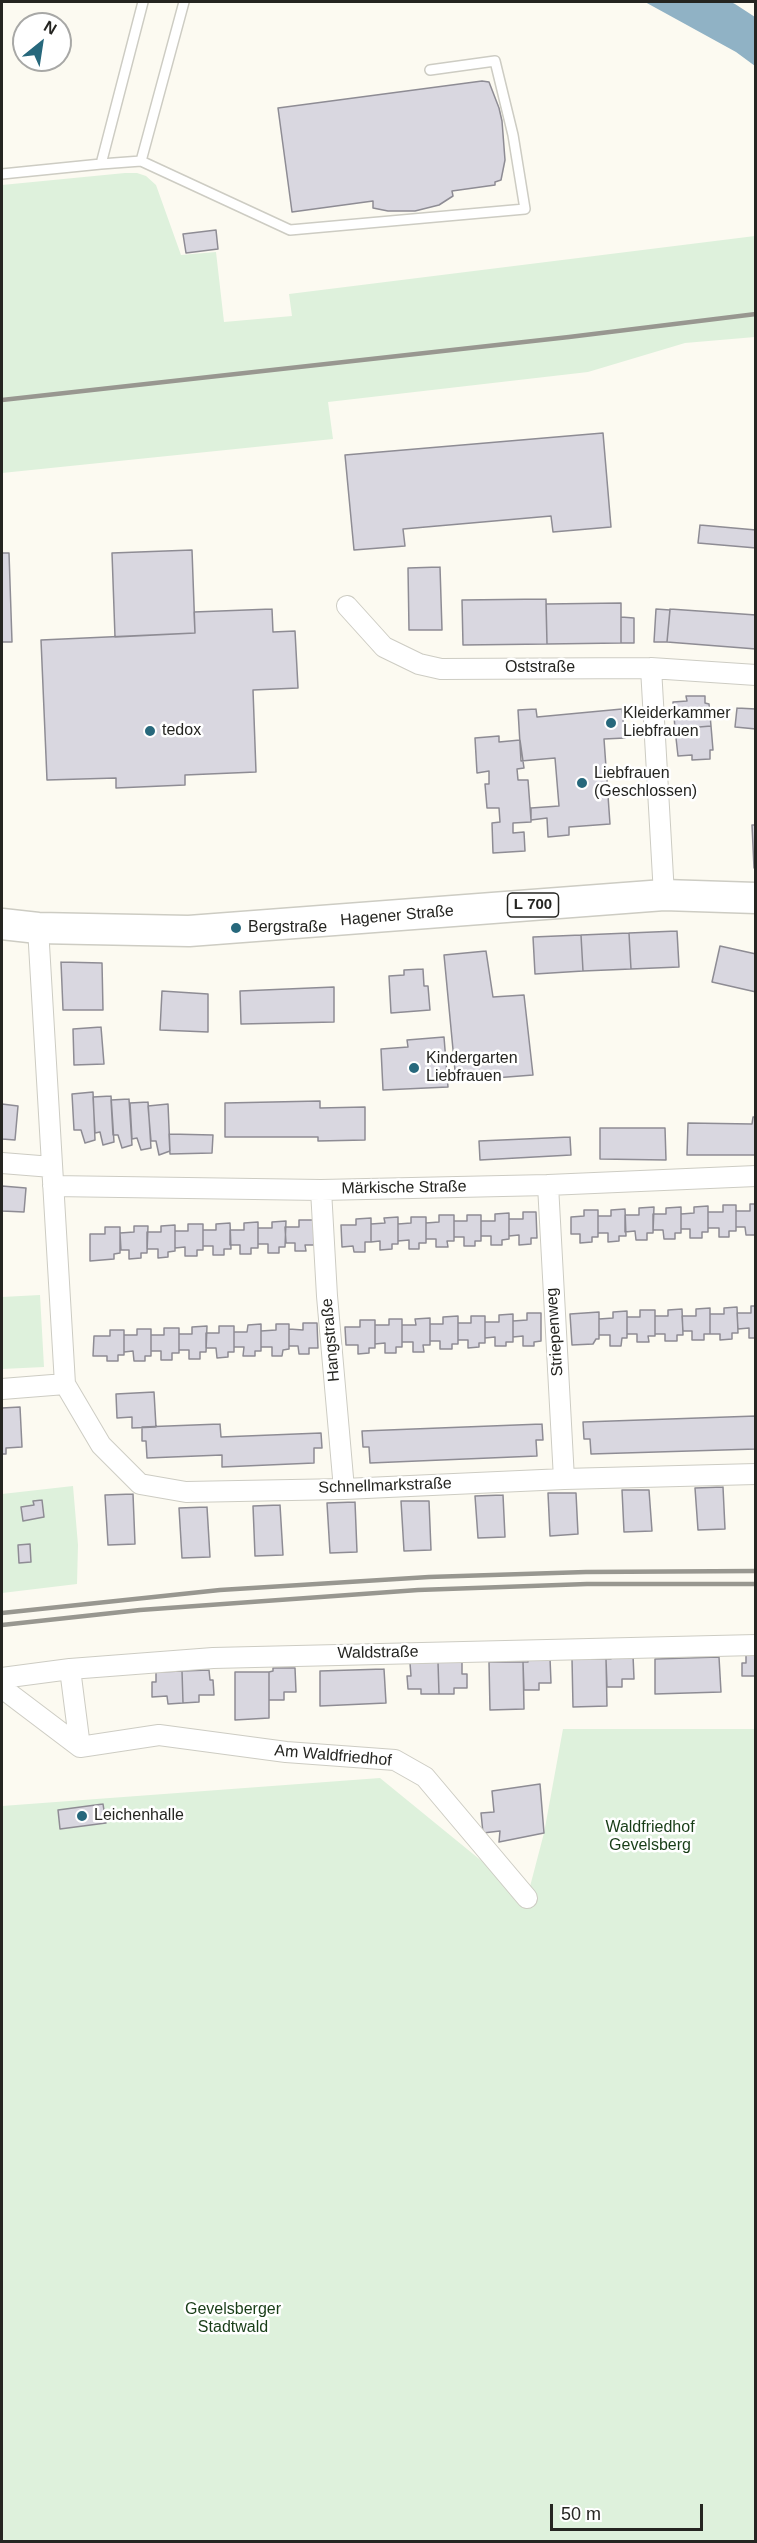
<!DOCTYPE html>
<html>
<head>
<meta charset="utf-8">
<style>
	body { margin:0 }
	#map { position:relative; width:757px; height:2543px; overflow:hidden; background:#fcfaf1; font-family:Arial,sans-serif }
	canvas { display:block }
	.frame { position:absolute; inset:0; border:3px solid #252521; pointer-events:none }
	.north { position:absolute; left:12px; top:12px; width:60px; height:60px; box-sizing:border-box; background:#fff; border:2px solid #a8a8a6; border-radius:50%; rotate:30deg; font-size:16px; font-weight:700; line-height:24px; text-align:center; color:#252521 }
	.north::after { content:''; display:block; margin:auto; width:21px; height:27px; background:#27687c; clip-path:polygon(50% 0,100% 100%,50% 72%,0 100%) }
	.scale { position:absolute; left:550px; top:2504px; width:153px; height:27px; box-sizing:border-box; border:3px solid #252521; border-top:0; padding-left:8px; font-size:18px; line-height:21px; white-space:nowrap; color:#252521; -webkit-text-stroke:4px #fff; paint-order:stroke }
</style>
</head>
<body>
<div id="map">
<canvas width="757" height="2543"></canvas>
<div class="frame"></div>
<div class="north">N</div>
<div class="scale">50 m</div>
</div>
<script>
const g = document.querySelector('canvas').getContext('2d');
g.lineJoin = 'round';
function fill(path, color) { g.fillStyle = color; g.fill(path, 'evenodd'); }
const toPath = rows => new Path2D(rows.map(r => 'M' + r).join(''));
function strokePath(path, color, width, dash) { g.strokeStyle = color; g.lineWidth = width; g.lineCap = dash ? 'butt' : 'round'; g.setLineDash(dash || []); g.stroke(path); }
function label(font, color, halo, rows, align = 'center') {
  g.font = font + ' Arial,sans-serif'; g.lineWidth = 5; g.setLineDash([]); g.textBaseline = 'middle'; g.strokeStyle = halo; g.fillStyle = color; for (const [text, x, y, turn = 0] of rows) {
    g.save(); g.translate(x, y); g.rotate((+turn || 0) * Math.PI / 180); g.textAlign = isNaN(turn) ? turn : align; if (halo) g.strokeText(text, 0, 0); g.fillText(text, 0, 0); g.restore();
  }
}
fill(toPath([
	[125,173,137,173,146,176,156,185,181,255,216,252,224,322,292,316,289,294,755,236,755,337,685,343,588,372,328,402,333,439,2,473,2,185],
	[40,1295,44,1367,2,1369,2,1297],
	[73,1486,78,1545,77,1584,2,1593,2,1494],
	[563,1729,755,1729,755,2541,2,2542,2,1806,380,1778,527,1898,544,1833]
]), '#def1dc');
fill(toPath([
	[645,2,731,2,735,4,755,17,755,66,736,52]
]), '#90b2c5');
const building = toPath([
	[482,81,489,82,499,108,502,121,505,160,501,180,495,182,495,185,452,191,453,196,439,205,415,211,388,211,373,208,373,201,292,212,278,108,482,81],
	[216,230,218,249,186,253,183,234,216,230],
	[603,433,611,527,553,532,551,516,403,529,405,546,354,550,345,455,603,433],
	[700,525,756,530,756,548,698,543,700,525],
	[192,550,195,633,115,637,112,553,192,550],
	[2,553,9,553,12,642,2,642,2,553],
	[440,567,442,630,409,630,408,568,440,567],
	[546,599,547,644,463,645,462,600,546,599],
	[621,603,621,643,547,644,546,604,621,603],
	[272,609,273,632,295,631,298,688,253,690,256,772,185,775,185,785,116,788,116,778,47,780,41,640,195,633,194,612,272,609],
	[656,609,670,610,667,642,654,642,656,609],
	[670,609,756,615,756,649,667,642,670,609],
	[621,617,634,618,634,643,621,643,621,617],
	[686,696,705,696,705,703,709,704,711,726,675,729,673,702,687,701,686,696],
	[737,708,756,709,756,729,735,727,737,708],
	[536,709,537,717,622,709,625,738,604,739,610,824,569,827,569,835,548,837,547,818,531,820,531,808,559,806,555,758,521,761,518,710,536,709],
	[711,726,713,750,710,750,710,759,692,760,692,755,678,756,675,729,711,726],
	[499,736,499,742,520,740,524,768,517,769,518,780,528,780,531,820,531,822,513,823,513,833,524,832,525,851,493,853,492,823,500,822,499,808,487,808,485,784,489,784,489,771,477,773,475,738,499,736],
	[752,825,756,825,756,868,754,868,752,825],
	[677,931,679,967,631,969,629,933,677,931],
	[629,933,631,969,583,971,581,935,629,933],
	[581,935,583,971,535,974,533,937,581,935],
	[720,946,756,954,756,992,712,982,720,946],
	[486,951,493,997,524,995,533,1075,456,1081,444,955,486,951],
	[61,962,102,963,103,1010,63,1010,61,962],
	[423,969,424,986,428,986,430,1010,391,1013,389,976,404,975,404,970,423,969],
	[334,987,334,1022,241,1024,240,991,334,987],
	[162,991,208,994,208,1032,160,1030,162,991],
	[101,1027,104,1064,74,1065,73,1029,101,1027],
	[444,1037,448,1087,383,1090,381,1049,408,1047,407,1040,444,1037],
	[93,1092,95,1140,85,1143,81,1130,74,1130,72,1094,93,1092],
	[111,1096,114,1142,103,1145,100,1132,95,1133,93,1097,111,1096],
	[129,1099,132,1145,122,1148,118,1135,113,1135,111,1100,129,1099],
	[320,1101,320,1108,365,1107,365,1140,318,1141,318,1137,225,1137,225,1103,320,1101],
	[148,1102,151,1148,141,1150,137,1138,132,1139,130,1103,148,1102],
	[2,1104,18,1106,15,1140,2,1139,2,1104],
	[168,1104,170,1151,159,1155,156,1141,151,1141,148,1106,168,1104],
	[753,1117,756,1117,756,1155,687,1155,688,1123,752,1124,753,1117],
	[600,1128,665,1128,666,1160,600,1159,600,1128],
	[169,1134,213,1135,212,1153,170,1154,169,1134],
	[570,1137,571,1155,480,1160,479,1141,570,1137],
	[2,1186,26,1188,24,1212,2,1211,2,1186],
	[750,1204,756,1204,756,1235,746,1235,745,1227,736,1227,736,1211,750,1211,750,1204],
	[723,1205,736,1205,736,1231,729,1231,729,1237,719,1237,719,1228,708,1228,708,1212,723,1212,723,1205],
	[708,1206,708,1232,702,1232,702,1238,690,1238,690,1229,681,1229,681,1214,694,1213,694,1207,708,1206],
	[654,1207,653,1233,647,1233,647,1240,636,1240,635,1231,625,1232,625,1215,639,1215,639,1208,654,1207],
	[681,1207,681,1233,675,1233,675,1239,664,1239,663,1230,653,1230,653,1214,666,1214,666,1208,681,1207],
	[625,1209,626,1236,619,1236,619,1241,608,1242,608,1233,598,1233,598,1216,611,1216,611,1210,625,1209],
	[584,1210,598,1210,598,1237,592,1237,592,1242,580,1243,580,1234,571,1234,571,1217,584,1216,584,1210],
	[523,1212,536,1212,537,1238,531,1238,531,1244,519,1245,519,1235,509,1236,509,1219,523,1219,523,1212],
	[509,1213,509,1239,502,1240,502,1245,491,1245,491,1236,481,1236,481,1221,495,1221,495,1214,509,1213],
	[439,1215,454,1215,454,1241,447,1241,448,1247,436,1247,436,1239,426,1239,426,1223,439,1222,439,1215],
	[467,1215,481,1215,481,1241,475,1241,475,1246,464,1246,464,1237,454,1237,454,1221,467,1221,467,1215],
	[398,1217,398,1244,392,1244,392,1249,380,1250,380,1241,371,1242,371,1224,385,1223,384,1218,398,1217],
	[411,1217,426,1217,426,1243,419,1243,419,1249,409,1249,409,1240,398,1241,398,1224,411,1223,411,1217],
	[371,1218,371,1242,365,1242,365,1252,354,1252,353,1246,342,1247,341,1225,356,1225,356,1219,371,1218],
	[299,1220,314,1220,314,1245,305,1245,306,1251,295,1251,295,1243,286,1243,285,1227,299,1227,299,1220],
	[286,1221,285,1247,279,1247,279,1253,268,1253,268,1244,258,1244,258,1228,272,1228,272,1222,286,1221],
	[258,1222,258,1248,251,1248,251,1254,240,1254,240,1245,230,1245,230,1230,244,1230,244,1223,258,1222],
	[230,1223,231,1249,224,1249,224,1255,213,1255,213,1246,203,1246,203,1230,216,1230,216,1224,230,1223],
	[188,1224,203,1224,203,1250,197,1250,197,1256,185,1256,185,1247,175,1248,175,1231,188,1231,188,1224],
	[175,1225,175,1251,168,1252,168,1257,158,1258,158,1249,147,1249,147,1232,161,1232,161,1226,175,1225],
	[134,1226,148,1226,147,1253,141,1253,141,1258,129,1259,129,1250,121,1250,120,1233,134,1232,134,1226],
	[105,1227,120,1227,120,1253,114,1254,114,1259,90,1261,90,1234,105,1234,105,1227],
	[751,1306,756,1306,756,1338,749,1338,749,1328,738,1329,737,1313,751,1313,751,1306],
	[737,1307,738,1333,732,1333,732,1339,720,1340,720,1334,710,1334,710,1314,724,1314,724,1308,737,1307],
	[710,1308,710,1334,704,1334,704,1340,692,1340,692,1331,683,1331,682,1316,696,1316,696,1309,710,1308],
	[682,1309,683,1335,677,1335,677,1341,665,1341,665,1334,655,1334,655,1316,668,1316,668,1310,682,1309],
	[640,1310,655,1310,655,1336,648,1336,649,1342,637,1342,637,1334,627,1334,627,1317,640,1317,640,1310],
	[627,1311,627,1338,622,1338,621,1346,610,1346,610,1335,599,1335,599,1319,613,1318,613,1312,627,1311],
	[599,1312,599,1339,596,1339,593,1344,572,1345,570,1314,599,1312],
	[527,1313,541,1313,541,1341,534,1342,534,1346,523,1346,523,1336,513,1337,513,1321,527,1320,527,1313],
	[513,1314,513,1342,506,1342,506,1346,495,1346,495,1337,485,1338,485,1322,499,1322,499,1315,513,1314],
	[458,1316,458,1344,452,1344,452,1349,440,1349,440,1341,430,1341,430,1324,443,1324,443,1317,458,1316],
	[471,1316,485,1316,485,1343,479,1343,479,1347,468,1348,468,1340,458,1340,458,1323,471,1323,471,1316],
	[430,1318,430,1345,423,1345,424,1352,413,1352,413,1342,402,1342,402,1325,416,1325,415,1319,430,1318],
	[389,1319,402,1319,402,1347,396,1347,396,1353,385,1353,385,1343,375,1344,375,1325,389,1325,389,1319],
	[360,1320,375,1320,375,1348,369,1348,369,1353,358,1354,358,1345,346,1345,345,1327,360,1327,360,1320],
	[303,1323,317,1323,318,1348,309,1348,309,1354,299,1354,298,1346,289,1346,289,1329,303,1330,303,1323],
	[261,1324,261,1351,255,1351,255,1356,243,1356,244,1347,234,1347,234,1332,247,1332,248,1325,261,1324],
	[276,1324,289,1324,289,1349,283,1350,282,1356,272,1356,272,1347,261,1347,261,1331,276,1330,276,1324],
	[207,1326,206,1352,200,1352,200,1359,189,1359,189,1350,179,1350,179,1334,192,1334,192,1327,207,1326],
	[219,1326,234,1326,234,1352,228,1352,228,1357,217,1358,216,1348,206,1348,206,1333,219,1333,219,1326],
	[164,1328,179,1328,179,1353,172,1353,172,1360,161,1360,161,1351,151,1351,151,1335,164,1335,164,1328],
	[137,1329,151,1329,151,1356,145,1356,145,1361,134,1361,133,1351,124,1352,124,1335,137,1335,137,1329],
	[110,1330,124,1330,124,1355,118,1355,118,1361,107,1361,107,1356,93,1356,94,1336,110,1336,110,1330],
	[154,1392,156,1427,132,1428,132,1417,117,1418,116,1394,154,1392],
	[20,1407,22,1447,6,1448,6,1454,2,1454,2,1408,20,1407],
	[756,1416,756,1449,591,1454,590,1439,584,1439,583,1422,756,1416],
	[220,1424,221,1437,321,1433,322,1448,314,1448,314,1463,222,1467,222,1455,147,1458,146,1441,142,1441,142,1427,220,1424],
	[542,1424,543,1440,536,1440,537,1456,370,1463,369,1447,363,1447,362,1431,542,1424],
	[723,1487,725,1529,698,1530,695,1488,723,1487],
	[622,1490,649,1490,652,1531,624,1532,622,1490],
	[548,1493,576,1493,578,1534,550,1536,548,1493],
	[133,1494,135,1544,108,1545,105,1495,133,1494],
	[503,1495,505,1537,478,1538,475,1496,503,1495],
	[42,1500,44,1517,23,1521,21,1507,34,1505,33,1501,42,1500],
	[401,1501,429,1501,431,1550,404,1551,401,1501],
	[355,1502,357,1552,330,1553,327,1503,355,1502],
	[280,1505,283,1555,255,1556,253,1506,280,1505],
	[207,1507,210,1557,182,1558,179,1508,207,1507],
	[30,1544,31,1562,19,1563,18,1545,30,1544],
	[746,1650,756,1650,756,1676,742,1676,742,1663,746,1663,746,1650],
	[611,1655,633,1655,634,1679,622,1679,622,1687,607,1687,606,1659,611,1659,611,1655],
	[719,1657,721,1692,655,1694,655,1659,719,1657],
	[550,1658,551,1683,539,1683,539,1690,524,1690,523,1662,528,1662,528,1659,550,1658],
	[572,1659,606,1659,607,1706,573,1707,572,1659],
	[462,1661,462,1674,467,1674,467,1688,454,1688,454,1694,439,1694,438,1662,462,1661],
	[438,1662,439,1694,421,1694,421,1689,408,1689,407,1676,411,1676,410,1663,438,1662],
	[489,1662,523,1662,524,1709,490,1710,489,1662],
	[273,1668,295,1668,296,1692,284,1692,284,1700,269,1700,269,1672,273,1671,273,1668],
	[384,1669,386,1703,320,1706,320,1671,384,1669],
	[209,1670,210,1680,213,1680,214,1695,199,1695,199,1702,183,1703,182,1671,209,1670],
	[182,1671,183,1703,168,1704,167,1696,152,1697,152,1682,156,1682,156,1672,182,1671],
	[235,1672,269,1672,269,1718,235,1720,235,1672],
	[540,1784,544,1833,499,1842,500,1831,483,1833,481,1813,494,1812,492,1791,540,1784],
	[103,1804,106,1823,60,1829,58,1810,103,1804]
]);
fill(building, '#d9d7e0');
strokePath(building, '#8e8c94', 1.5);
const service = toPath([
	[141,161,184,2],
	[101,164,141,161,290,230,525,209,513,135,495,61,430,70],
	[2,174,101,164,143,2]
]);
const minor = toPath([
	[347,606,384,647,419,664,441,669,651,668,756,675],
	[651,668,664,895],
	[38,928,65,1384],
	[2,1163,52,1167],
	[548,1185,564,1479],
	[53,1186,321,1190,548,1185,756,1176],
	[321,1190,327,1296,344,1489],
	[65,1384,101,1445,140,1484,186,1492,344,1489,564,1479,756,1474],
	[2,1389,65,1384],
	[70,1669,80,1747],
	[2,1678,70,1669,213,1658,756,1645],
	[2,1688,80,1747,159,1735,286,1752,395,1760,425,1777,527,1898]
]);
const primary = toPath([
	[2,924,38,928,189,931,664,895,756,898]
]);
strokePath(service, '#cdccc3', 12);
strokePath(minor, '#cdccc3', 22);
strokePath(primary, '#cdccc3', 33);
strokePath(service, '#fff', 9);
strokePath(minor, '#fff', 20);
strokePath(primary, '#fff', 30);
strokePath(toPath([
	[2,400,569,337,756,314],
	[2,1613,220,1590,429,1577,586,1572,756,1571],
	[2,1625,140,1610,418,1590,587,1584,756,1584]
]), '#989790', 4.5);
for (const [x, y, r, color] of [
	[611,723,6,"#27687c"],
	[150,731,6,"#27687c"],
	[582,783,6,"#27687c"],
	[236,928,6,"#27687c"],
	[414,1068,6,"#27687c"],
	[82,1816,6,"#27687c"]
]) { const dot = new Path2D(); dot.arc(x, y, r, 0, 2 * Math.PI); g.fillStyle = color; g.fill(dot); strokePath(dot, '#fff', 2); }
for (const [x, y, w] of [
	[533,905,51]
]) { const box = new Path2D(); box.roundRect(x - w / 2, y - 12, w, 24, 4.5); g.fillStyle = '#fff'; g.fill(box); strokePath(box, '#252521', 1.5); }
label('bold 15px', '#252521', null, [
	["L 700",533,905]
]);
label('16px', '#252521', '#fff', [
	["Oststraße",540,668],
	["Hagener Straße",397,916,-5],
	["Märkische Straße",404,1188,-1],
	["Striepenweg",555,1332,-94],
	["Hangstraße",331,1340,-95],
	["Schnellmarkstraße",385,1486,-2],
	["Waldstraße",378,1653,-1],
	["Am Waldfriedhof",333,1756,5]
]);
label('16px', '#252521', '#fff', [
	["Kleiderkammer",623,714],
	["Liebfrauen",623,732],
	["tedox",162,731],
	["Liebfrauen",594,774],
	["(Geschlossen)",594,792],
	["Bergstraße",248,928],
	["Kindergarten",426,1059],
	["Liebfrauen",426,1077],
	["Leichenhalle",94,1816]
], 'left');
label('16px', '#183d17', '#fff', [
	["Waldfriedhof",650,1828],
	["Gevelsberg",650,1846],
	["Gevelsberger",233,2310],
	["Stadtwald",233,2328]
]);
</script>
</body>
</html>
